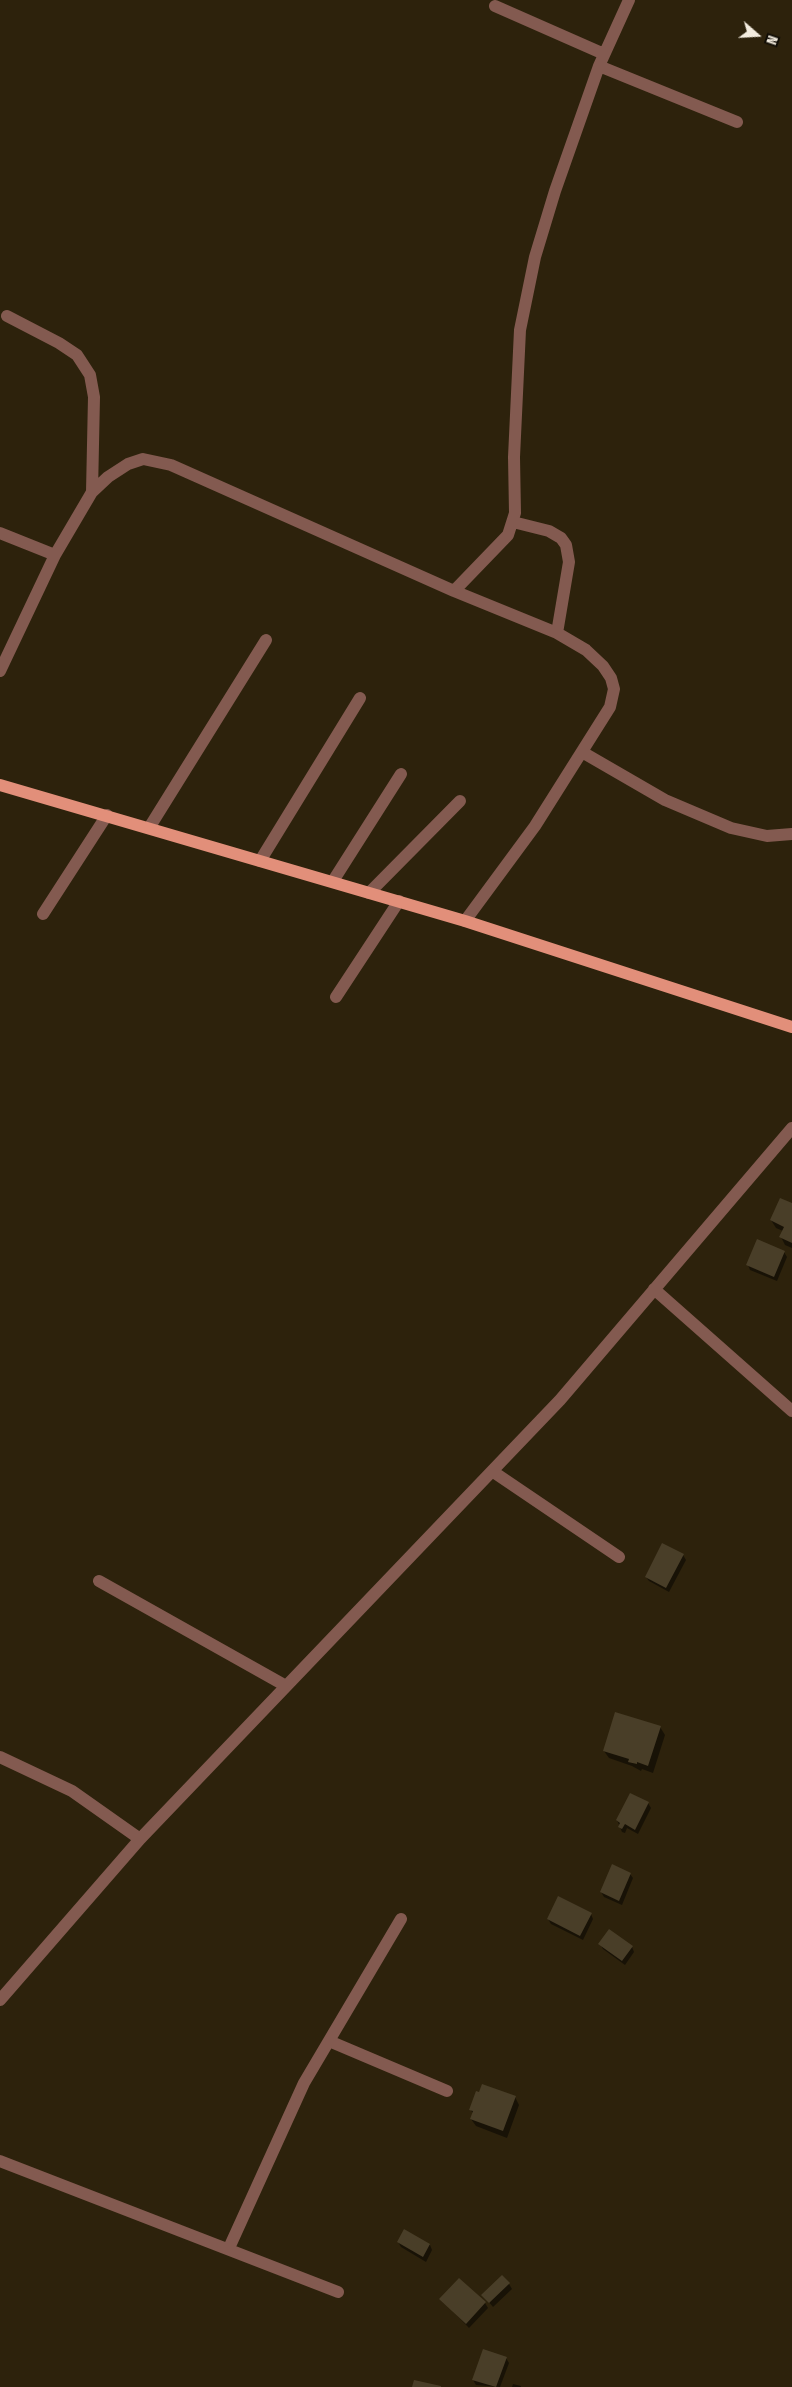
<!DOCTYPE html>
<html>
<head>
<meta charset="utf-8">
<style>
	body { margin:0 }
	#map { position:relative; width:792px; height:2387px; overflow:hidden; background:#2d220c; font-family:"Fira Sans Condensed",sans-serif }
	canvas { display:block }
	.north { position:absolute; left:732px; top:10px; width:50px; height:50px; -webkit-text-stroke:4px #110d05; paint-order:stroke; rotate:109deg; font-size:14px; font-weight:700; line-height:20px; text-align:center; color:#f3ecdf }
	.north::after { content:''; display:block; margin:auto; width:18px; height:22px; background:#f3ecdf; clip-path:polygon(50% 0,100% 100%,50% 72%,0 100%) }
</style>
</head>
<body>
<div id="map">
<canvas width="792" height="2387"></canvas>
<div class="north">N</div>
</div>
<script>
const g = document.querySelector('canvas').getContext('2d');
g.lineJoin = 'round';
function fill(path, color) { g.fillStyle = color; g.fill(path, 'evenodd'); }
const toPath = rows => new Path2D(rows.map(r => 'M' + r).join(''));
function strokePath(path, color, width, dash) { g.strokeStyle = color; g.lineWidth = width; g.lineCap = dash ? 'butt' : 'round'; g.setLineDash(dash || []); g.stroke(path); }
fill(toPath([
	[792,1205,792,1248,785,1245,781,1237,783,1231,776,1228,771,1220],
	[784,1252,787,1257,777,1281,750,1270,748,1265],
	[683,1555,686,1560,669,1592,649,1581,646,1577],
	[660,1727,665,1735,653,1773,642,1769,641,1771,632,1766,609,1758,604,1751],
	[648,1803,651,1808,638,1834,627,1828,625,1833,622,1832,617,1820],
	[630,1874,633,1878,622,1905,604,1897,601,1892],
	[591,1914,593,1919,583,1940,551,1924,548,1919],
	[600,1944,632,1947,634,1952,625,1965,603,1949],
	[515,2097,519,2105,507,2138,476,2126,471,2119,473,2114,471,2110],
	[405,2231,430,2245,432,2250,426,2262,401,2247,398,2242],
	[509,2284,512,2289,493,2307,483,2295],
	[441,2299,485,2303,488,2308,469,2328],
	[506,2358,509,2363,500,2387,476,2385,473,2380],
	[513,2384,521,2386,521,2387,512,2387]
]), '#0007');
fill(toPath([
	[780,1198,792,1203,792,1243,779,1237,784,1227,770,1220],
	[757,1239,785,1251,774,1277,746,1265],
	[662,1543,684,1554,666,1588,645,1577],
	[615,1712,661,1726,648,1766,637,1762,637,1764,628,1762,629,1759,603,1751],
	[630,1793,649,1802,635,1830,625,1824,622,1829,618,1827,620,1823,616,1820],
	[612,1864,631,1873,619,1901,600,1892],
	[558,1896,592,1913,580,1936,547,1919],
	[609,1929,633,1946,622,1961,598,1944],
	[482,2084,516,2096,503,2131,470,2119,473,2111,469,2110,476,2091,479,2092],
	[404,2229,430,2244,423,2257,397,2242],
	[502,2275,510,2283,489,2303,481,2295],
	[459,2278,486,2302,466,2324,439,2299],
	[483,2349,507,2357,496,2387,472,2380],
	[414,2380,441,2386,441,2387,412,2387]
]), '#493e28');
strokePath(toPath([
	[495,6,604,54],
	[599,66,737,122],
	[7,316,59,343,77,355,90,375,94,397,92,492],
	[513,522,549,531,561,538,566,545,569,562,557,633],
	[0,533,55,555],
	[454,591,508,535,515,513,514,457,520,330,535,257,555,191,599,66,629,0],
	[0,671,55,555,92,492,108,477,128,464,143,459,171,465,454,591,557,633,586,650,603,666,611,678,614,689,610,707,535,826,465,921],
	[582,752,665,800,731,828,767,836,792,834],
	[149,828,266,640],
	[260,861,360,698],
	[333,881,401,774],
	[369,893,460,801],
	[43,914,107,815],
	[336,997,399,901],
	[654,1289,792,1411],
	[492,1471,619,1557],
	[99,1581,286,1686],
	[0,1757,72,1791,140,1839],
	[0,2000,140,1839,560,1400,792,1128],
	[329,2041,447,2091],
	[0,2161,338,2292],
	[229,2248,304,2083,401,1919]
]), '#835a50', 12);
strokePath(toPath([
	[0,785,465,921,792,1027]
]), '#e28f7a', 12);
</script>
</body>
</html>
